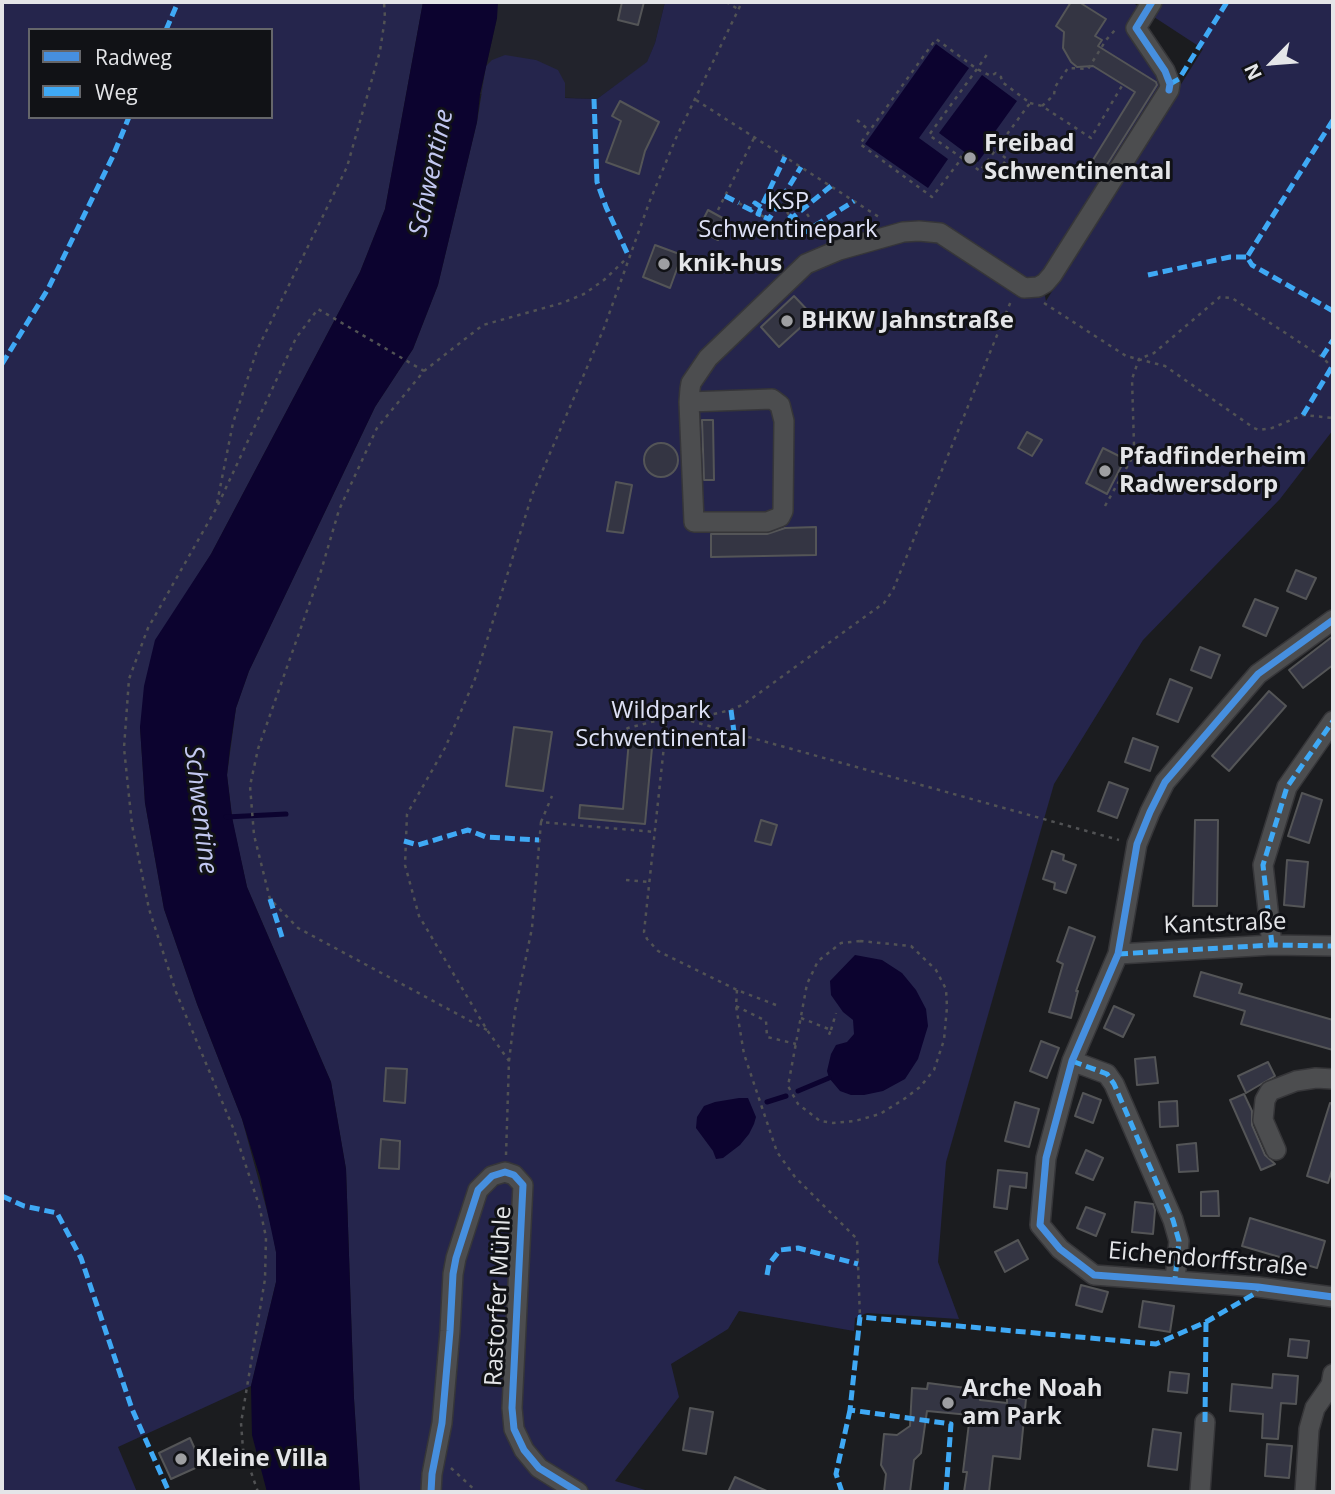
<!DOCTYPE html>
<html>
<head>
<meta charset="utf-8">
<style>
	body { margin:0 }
	#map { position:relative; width:1335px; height:1494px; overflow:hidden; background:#1b1c1f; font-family:"Open Sans",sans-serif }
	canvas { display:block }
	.frame { position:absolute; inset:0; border:4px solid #e4e5e8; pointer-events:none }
	.legend { position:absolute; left:28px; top:28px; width:245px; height:91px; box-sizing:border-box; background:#111216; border:2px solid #65666a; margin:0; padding:9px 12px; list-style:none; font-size:21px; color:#e4e5e8 }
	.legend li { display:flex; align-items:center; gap:14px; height:35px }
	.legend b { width:35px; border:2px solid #65666a }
	.north { position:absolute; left:1237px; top:28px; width:70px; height:70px; -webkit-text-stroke:5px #111216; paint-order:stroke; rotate:245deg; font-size:19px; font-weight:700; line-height:28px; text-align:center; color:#e4e5e8 }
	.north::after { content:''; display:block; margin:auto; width:24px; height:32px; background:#e4e5e8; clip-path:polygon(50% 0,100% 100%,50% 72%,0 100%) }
</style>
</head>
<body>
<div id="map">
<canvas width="1335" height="1494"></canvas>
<div class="frame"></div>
<ul class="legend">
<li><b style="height:9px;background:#468fdf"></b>Radweg</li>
<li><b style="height:9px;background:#3fa9f5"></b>Weg</li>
</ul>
<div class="north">N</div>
</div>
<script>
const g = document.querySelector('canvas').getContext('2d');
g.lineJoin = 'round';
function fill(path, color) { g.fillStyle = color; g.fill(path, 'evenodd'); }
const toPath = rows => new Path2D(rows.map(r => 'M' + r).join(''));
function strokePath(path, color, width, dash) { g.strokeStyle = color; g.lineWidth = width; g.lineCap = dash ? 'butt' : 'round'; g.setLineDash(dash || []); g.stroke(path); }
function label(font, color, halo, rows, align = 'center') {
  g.font = font + ' "Open Sans",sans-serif'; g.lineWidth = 6; g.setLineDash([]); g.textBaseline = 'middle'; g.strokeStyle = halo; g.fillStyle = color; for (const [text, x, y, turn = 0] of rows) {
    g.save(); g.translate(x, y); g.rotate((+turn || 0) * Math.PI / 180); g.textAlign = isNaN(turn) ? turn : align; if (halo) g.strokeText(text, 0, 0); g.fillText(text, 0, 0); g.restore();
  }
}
fill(toPath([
	[432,2,665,2,655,43,647,63,597,99,480,94,497,18]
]), '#22232c');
fill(toPath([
	[2,2,423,2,385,209,360,272,211,554,194,581,140,727,145,803,164,909,197,1004,242,1119,272,1229,276,1252,276,1282,251,1386,118,1447,137,1492,2,1492],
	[30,30,271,30,271,117,30,117],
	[665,2,1132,2,1142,9,1165,90,1041,277,1046,301,1203,49,1154,17,1163,2,1333,2,1333,430,1280,499,1143,640,1054,784,946,1162,938,1262,959,1319,867,1313,855,1318,854,1331,739,1311,728,1329,671,1364,679,1397,615,1481,652,1492,360,1492,354,1399,346,1169,331,1082,247,887,233,824,227,775,236,708,249,671,375,407,413,349,438,285,477,122,486,66,492,60,505,55,536,60,558,70,565,83,565,98,597,99,647,62,655,43]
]), '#25254c');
fill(toPath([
	[423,2,498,2,497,18,480,94,477,122,438,285,413,349,375,407,249,671,236,708,230,748,227,775,232,817,247,887,331,1082,346,1169,354,1399,360,1492,267,1492,252,1435,251,1386,276,1282,276,1252,260,1177,242,1119,197,1004,164,909,145,803,140,727,144,686,155,640,211,554,360,272,385,209],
	[936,44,969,68,919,138,948,159,928,188,865,144],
	[982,75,1017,101,989,140,992,143,978,162,939,133],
	[855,955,882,960,902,973,916,990,926,1009,928,1026,918,1059,905,1079,883,1091,864,1095,851,1095,840,1091,829,1078,827,1071,831,1054,836,1045,847,1042,854,1034,853,1020,843,1012,831,995,830,981],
	[739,1098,748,1098,756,1117,754,1124,749,1134,740,1145,723,1158,716,1159,713,1151,696,1128,697,1117,704,1106,715,1102]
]), '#0c032f');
strokePath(toPath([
	[226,817,286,814],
	[798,1091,829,1078],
	[767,1102,786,1096]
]), '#0c032f', 5);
const building = toPath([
	[622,2,644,2,638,25,618,20,622,2],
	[1071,2,1079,2,1106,19,1095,36,1102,40,1098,46,1156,82,1157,85,1103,171,1091,163,1135,92,1093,66,1077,67,1071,62,1063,48,1064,32,1056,26,1071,2],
	[620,101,659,122,645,151,639,174,606,162,621,121,612,116,620,101],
	[708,210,728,221,718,240,698,230,708,210],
	[655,245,682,255,670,288,643,277,655,245],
	[794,296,813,316,779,347,761,327,794,296],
	[702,420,713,420,714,480,704,480,702,420],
	[1027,432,1042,440,1032,456,1018,448,1027,432],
	'644 460a17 17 0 1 1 34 0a17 17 0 1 1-34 0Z',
	[1103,448,1125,459,1107,494,1086,483,1103,448],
	[616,482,632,485,623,533,607,531,616,482],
	[816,527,816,555,711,557,711,534,767,534,785,528,816,527],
	[1296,570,1316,578,1306,599,1287,591,1296,570],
	[1255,599,1278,608,1266,636,1243,626,1255,599],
	[1333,636,1333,665,1303,688,1289,670,1333,636],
	[1200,647,1220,655,1211,678,1191,670,1200,647],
	[1170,679,1192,688,1178,722,1157,714,1170,679],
	[1269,691,1286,706,1229,771,1212,756,1269,691],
	[514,727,552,732,543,791,506,786,514,727],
	[639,736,653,737,645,824,579,818,580,805,623,809,629,740,639,741,639,736],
	[1133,738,1158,747,1150,771,1125,762,1133,738],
	[1109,782,1128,789,1117,818,1098,811,1109,782],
	[1302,793,1322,800,1309,843,1288,836,1302,793],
	[761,820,777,825,771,845,755,841,761,820],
	[1195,820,1218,820,1217,906,1193,906,1195,820],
	[1052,851,1064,855,1063,860,1076,865,1066,893,1054,889,1055,883,1043,879,1052,851],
	[1287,860,1308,862,1304,907,1284,905,1287,860],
	[1069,927,1095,937,1076,991,1078,991,1071,1018,1049,1012,1063,964,1057,961,1069,927],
	[1201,972,1242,984,1239,993,1333,1020,1333,1050,1241,1024,1245,1011,1194,996,1201,972],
	[1114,1006,1134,1015,1123,1037,1104,1028,1114,1006],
	[1041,1041,1059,1048,1047,1078,1030,1071,1041,1041],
	[1155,1057,1158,1083,1137,1085,1135,1059,1155,1057],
	[1268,1062,1275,1076,1246,1093,1238,1076,1268,1062],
	[386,1068,407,1069,405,1103,384,1101,386,1068],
	[1083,1093,1101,1100,1093,1123,1075,1116,1083,1093],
	[1244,1094,1252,1111,1252,1125,1265,1155,1275,1164,1261,1170,1230,1100,1244,1094],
	[1177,1101,1178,1126,1160,1127,1159,1102,1177,1101],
	[1015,1102,1039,1109,1029,1147,1005,1141,1015,1102],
	[1330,1103,1333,1104,1333,1167,1328,1183,1307,1176,1330,1103],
	[381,1139,400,1141,399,1169,379,1168,381,1139],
	[1196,1143,1198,1171,1179,1172,1177,1145,1196,1143],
	[1086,1150,1103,1158,1093,1180,1076,1173,1086,1150],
	[998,1170,1027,1173,1026,1188,1010,1186,1007,1209,994,1207,998,1170],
	[1218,1191,1219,1216,1201,1216,1201,1192,1218,1191],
	[1135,1202,1153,1204,1155,1210,1153,1234,1132,1232,1135,1202],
	[1086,1207,1105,1214,1096,1236,1077,1228,1086,1207],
	[1250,1218,1325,1241,1317,1268,1242,1246,1250,1218],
	[1018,1240,1028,1259,1005,1272,995,1252,1018,1240],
	[1081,1285,1108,1292,1102,1312,1076,1305,1081,1285],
	[1143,1301,1174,1306,1170,1332,1139,1327,1143,1301],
	[1290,1339,1309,1341,1307,1358,1288,1356,1290,1339],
	[1170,1372,1189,1374,1187,1393,1168,1391,1170,1372],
	[1273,1374,1298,1376,1296,1404,1281,1403,1278,1439,1262,1438,1263,1414,1230,1411,1232,1384,1272,1388,1273,1374],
	[928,1383,981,1390,980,1400,1007,1403,1007,1397,1026,1399,1020,1459,993,1456,989,1492,964,1492,967,1472,963,1472,970,1415,927,1411,921,1453,914,1460,910,1492,884,1492,886,1474,881,1465,884,1434,897,1435,910,1426,912,1388,927,1389,928,1383],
	[690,1408,713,1412,706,1454,683,1450,690,1408],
	[1153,1429,1181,1433,1177,1470,1148,1466,1153,1429],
	[190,1438,202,1465,171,1479,159,1453,190,1438],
	[1267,1444,1292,1446,1289,1478,1265,1476,1267,1444],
	[735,1477,769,1492,728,1492,735,1477]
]);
fill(building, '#343543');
strokePath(building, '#545557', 2);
const minor = toPath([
	[689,402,772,399,780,405,784,421,783,511,780,517,767,522,694,522,689,402,690,389,691,383,708,358,806,264,839,250,903,232,919,231,940,233,1024,288,1038,287,1045,283,1052,275,1169,90,1170,84,1165,71,1136,28,1152,2],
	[1333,620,1258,674,1165,782,1150,812,1137,844,1118,954,1072,1061,1046,1158,1040,1225,1060,1249,1094,1275,1258,1287,1333,1297],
	[1272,945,1263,865,1287,787,1333,721],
	[1118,954,1272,945,1333,946],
	[1072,1061,1107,1074,1114,1084,1173,1220,1179,1241,1175,1279],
	[1276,1150,1263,1120,1265,1100,1270,1091,1296,1081,1316,1078,1333,1079],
	[431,1492,432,1474,442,1423,450,1331,453,1274,456,1258,478,1190,492,1176,505,1172,514,1175,523,1185,512,1408,514,1429,524,1450,539,1468,578,1492],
	[1200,1492,1205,1422],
	[1305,1492,1309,1429,1315,1408,1331,1385,1333,1374]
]);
strokePath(minor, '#363639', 22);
strokePath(toPath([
	[726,2,738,9],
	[696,100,882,219],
	[1030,103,1042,106,1091,138,1123,84],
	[1042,106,1054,95,1055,87,1068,68,1088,69,1106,40,1115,30,1119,30],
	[857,120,870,131],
	[996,151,1007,159,999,170,1011,180,1019,170],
	[962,158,980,171,1030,103,1002,82,1001,77,996,73,991,76,977,69,936,39,860,144,932,197,962,158,929,135,977,69,988,53],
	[739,203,743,206],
	[718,210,754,138],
	[787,212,789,215],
	[807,214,811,220],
	[761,215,764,217],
	[1044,303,1126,356,1165,366,1254,428,1259,430,1272,428,1303,415,1333,418],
	[217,503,233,423,257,350,347,167,380,51,385,18,384,2],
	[1105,506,1131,460,1134,445,1132,379,1139,359,1154,353,1220,297,1232,298,1322,357,1333,368],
	[691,721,1119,840],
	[619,733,628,728,667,718],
	[541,822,552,796],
	[626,880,650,882],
	[860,941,911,946,936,970,946,989,947,1007,944,1040,934,1070,920,1087,904,1099,880,1114,855,1121,833,1123,820,1121,798,1104,788,1086,807,984,818,961,841,943,860,941],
	[737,990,736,1006,744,1054,777,1152,795,1177,857,1239,860,1317],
	[776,1005,737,990,658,951,647,939,644,932,667,718,688,720,731,710,744,704,884,603,893,590,1011,301],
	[736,1006,766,1021,767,1037,796,1044],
	[801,1018,831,1030,828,1037],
	[487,1030,298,928,270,899,254,835,250,786,258,749,321,571,339,510,377,428,424,371,483,325,562,303,584,294,604,280,626,259],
	[831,1030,836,1013],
	[509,1061,515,1011,532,928,541,822,655,832],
	[506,1155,509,1061,487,1030,419,916,405,865,407,814,445,748,475,679,532,495,604,328,649,203,676,138,742,2],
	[451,1468,477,1492],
	[258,1492,243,1449,241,1423,265,1279,266,1237,259,1205,234,1130,176,992,149,909,132,825,124,748,129,679,148,628,217,507,296,338,318,309,424,371]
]), '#515254', 2.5, [3.5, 5]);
strokePath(minor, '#4c4d4f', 19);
strokePath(toPath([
	[166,30,178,2],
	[1170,84,1179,79,1227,2],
	[594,99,597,182,606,207,629,257],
	[1333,120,1247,257,1252,265,1333,311],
	[725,196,739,203],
	[743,206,751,210,755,203,761,207],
	[761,215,758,214,785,157],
	[789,215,792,218,831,186],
	[764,217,769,219,801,167],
	[802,234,854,201],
	[1148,275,1230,257,1247,257],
	[1322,357,1333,340],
	[2,364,48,289,113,156,129,117],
	[1303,415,1333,365],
	[731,710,734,732],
	[404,841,418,845,468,830,486,837,539,840],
	[270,899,282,937],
	[1272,945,1263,865,1287,787,1333,721],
	[1118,954,1272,945,1333,946],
	[1072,1061,1107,1074,1114,1084,1173,1220,1179,1241,1175,1279],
	[2,1196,24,1206,57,1213,81,1258,132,1409,169,1492],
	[767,1275,769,1264,780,1250,798,1248,858,1264],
	[1205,1422,1206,1322],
	[842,1492,836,1474,850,1410],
	[946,1492,951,1424,850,1410,860,1317,1156,1344,1206,1322,1254,1294,1258,1287,1256,1287]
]), '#3fa9f5', 5, [10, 5]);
strokePath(toPath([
	[1152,2,1136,28,1165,71,1170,84,1169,90],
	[1333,620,1258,674,1165,782,1150,812,1137,844,1118,954,1072,1061,1046,1158,1040,1225,1060,1249,1094,1275,1258,1287,1333,1297],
	[431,1492,432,1474,442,1423,450,1331,453,1274,456,1258,478,1190,492,1176,505,1172,514,1175,523,1185,512,1408,514,1429,524,1450,539,1468,578,1492]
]), '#468fdf', 7);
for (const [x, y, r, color] of [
	[970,158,7,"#9e9fa2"],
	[664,264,7,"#9e9fa2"],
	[787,321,7,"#9e9fa2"],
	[1105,471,7,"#9e9fa2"],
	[948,1403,7,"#9e9fa2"],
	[181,1459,7,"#9e9fa2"]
]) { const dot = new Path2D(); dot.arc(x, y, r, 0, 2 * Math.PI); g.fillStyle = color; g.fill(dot); strokePath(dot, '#111216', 2.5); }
label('bold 24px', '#e4e5e8', '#111216', [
	["Freibad",984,144],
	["Schwentinental",984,172],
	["knik-hus",678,264],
	["BHKW Jahnstraße",801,321],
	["Pfadfinderheim",1119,457],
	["Radwersdorp",1119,485],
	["Arche Noah",962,1389],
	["am Park",962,1417],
	["Kleine Villa",195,1459]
], 'left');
label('24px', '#dee1f6', '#111216', [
	["KSP",788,202],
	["Schwentinepark",788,230],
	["Wildpark",661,711],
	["Schwentinental",661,739]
]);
label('24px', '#e4e5e8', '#111216', [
	["Kantstraße",1225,924,-2],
	["Eichendorffstraße",1208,1260,5],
	["Rastorfer Mühle",499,1296,-87]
]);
label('italic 26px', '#c3c8f1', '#111216', [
	["Schwentine",432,173,-78],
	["Schwentine",200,810,83]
]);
</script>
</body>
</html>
